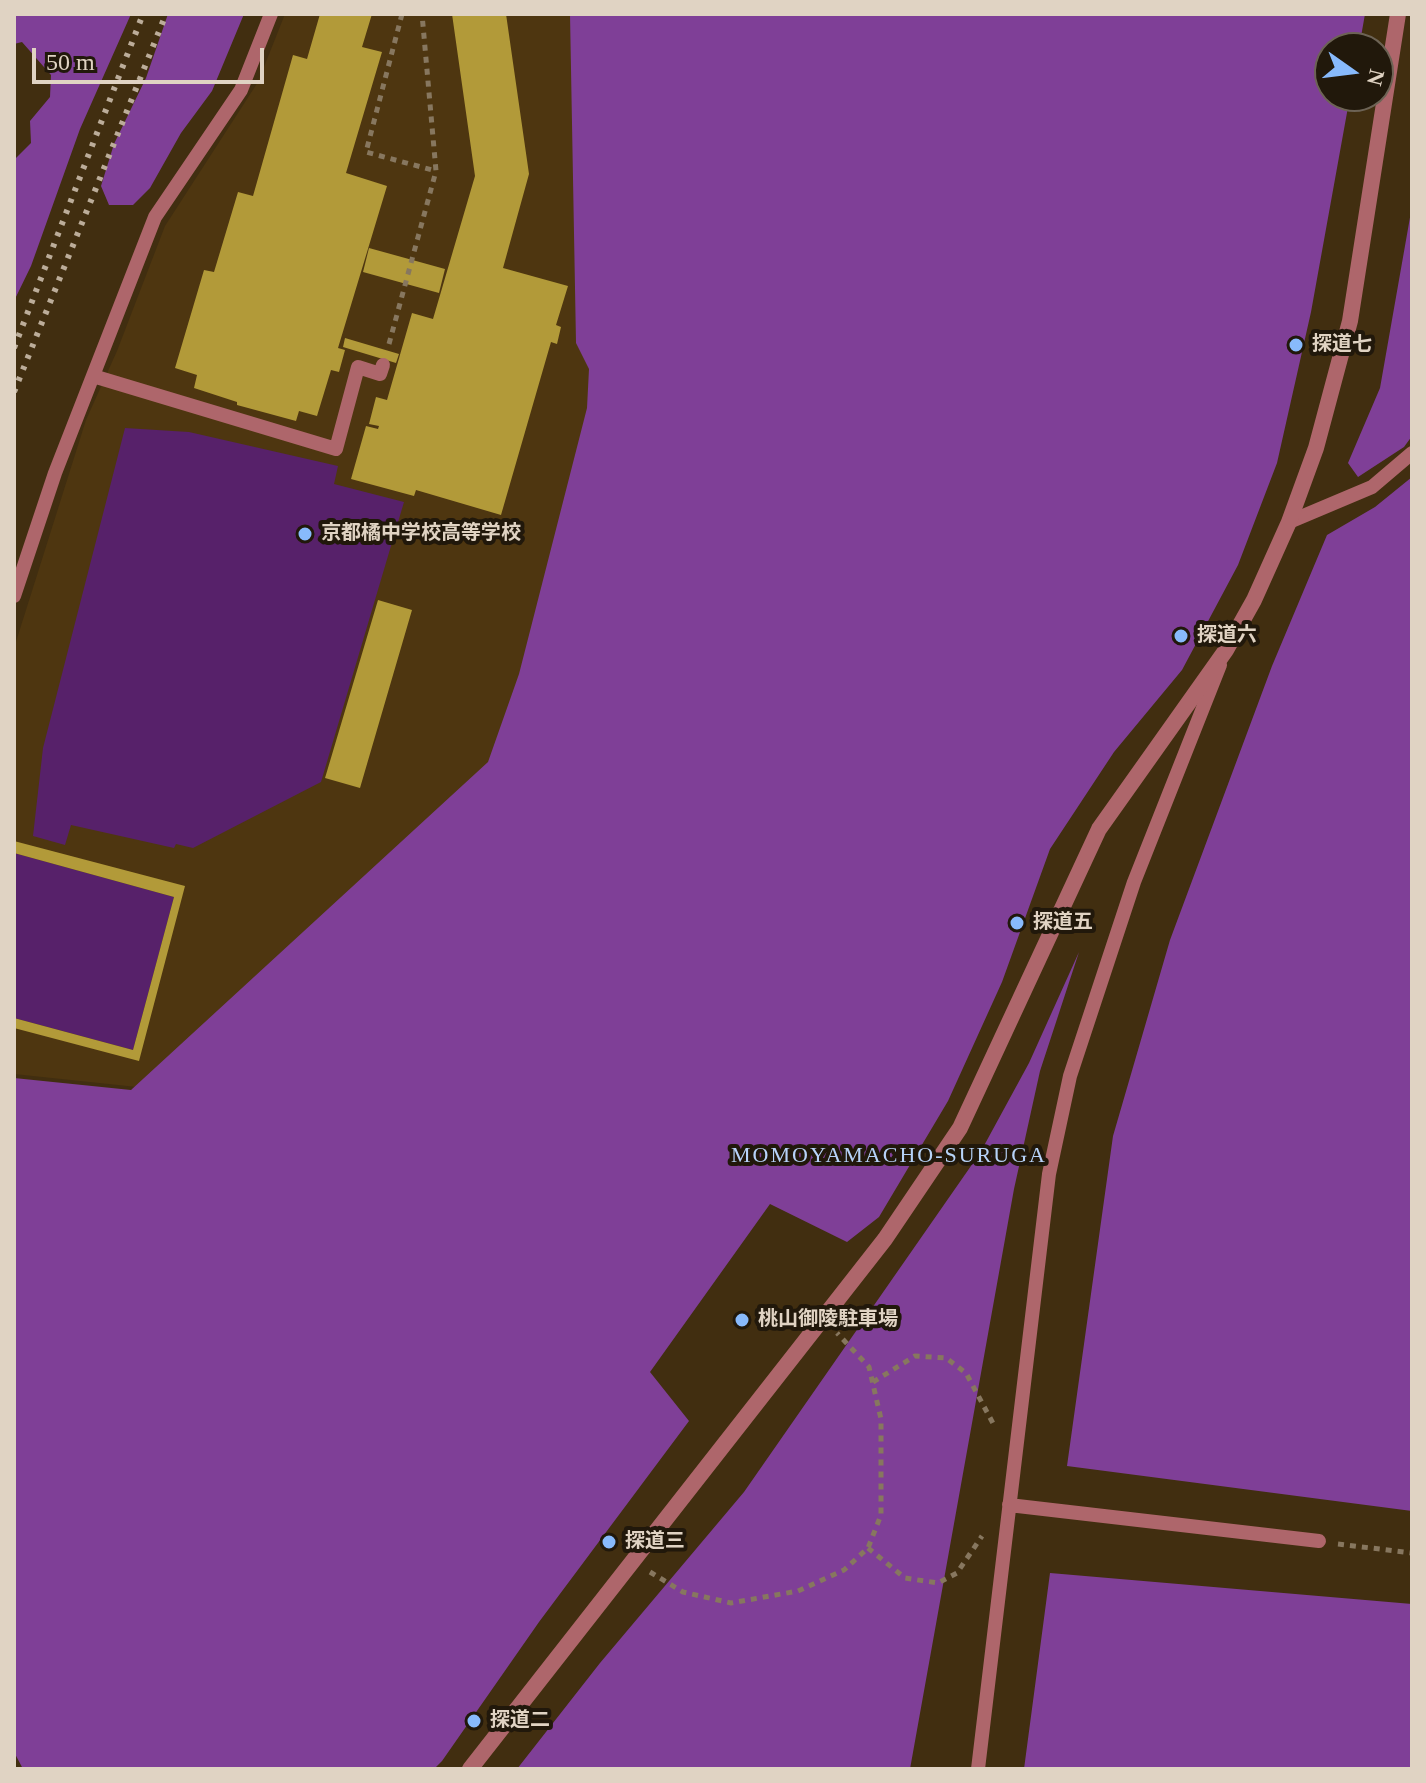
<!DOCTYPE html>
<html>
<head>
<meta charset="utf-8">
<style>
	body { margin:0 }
	#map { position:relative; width:1426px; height:1783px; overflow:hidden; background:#412e10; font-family:"Times New Roman",serif }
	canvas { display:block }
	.frame { position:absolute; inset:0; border:16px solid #e0d3c3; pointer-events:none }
	.north { position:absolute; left:1314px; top:32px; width:80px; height:80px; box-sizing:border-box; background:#21180b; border:2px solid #6d6355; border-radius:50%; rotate:104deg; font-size:22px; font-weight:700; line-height:32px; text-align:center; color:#e0d3c3 }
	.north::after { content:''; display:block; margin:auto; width:28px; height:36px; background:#88bafc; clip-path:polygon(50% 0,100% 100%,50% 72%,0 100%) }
	.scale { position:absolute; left:32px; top:48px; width:232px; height:36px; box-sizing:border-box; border:4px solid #e0d3c3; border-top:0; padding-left:10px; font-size:24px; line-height:28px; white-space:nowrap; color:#e0d3c3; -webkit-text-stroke:6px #21180b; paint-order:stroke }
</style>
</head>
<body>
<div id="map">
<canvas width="1426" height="1783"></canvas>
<div class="frame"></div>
<div class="north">N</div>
<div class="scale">50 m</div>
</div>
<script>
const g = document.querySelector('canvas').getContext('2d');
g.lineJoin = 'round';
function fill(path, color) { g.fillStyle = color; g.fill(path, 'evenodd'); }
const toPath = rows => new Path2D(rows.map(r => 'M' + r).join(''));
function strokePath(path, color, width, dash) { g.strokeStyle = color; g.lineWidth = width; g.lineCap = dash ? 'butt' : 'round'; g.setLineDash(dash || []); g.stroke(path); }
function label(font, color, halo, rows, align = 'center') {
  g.font = font + ' "Times New Roman","Noto Sans JP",serif'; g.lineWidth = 8; g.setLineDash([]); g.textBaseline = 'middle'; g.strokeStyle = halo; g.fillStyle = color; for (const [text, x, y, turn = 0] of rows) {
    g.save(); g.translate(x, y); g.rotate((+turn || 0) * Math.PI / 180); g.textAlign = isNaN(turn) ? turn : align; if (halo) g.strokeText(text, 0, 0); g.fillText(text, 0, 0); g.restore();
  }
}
fill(toPath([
	[285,14,574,14,594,366,592,405,525,671,494,759,137,1087,14,1074,14,648,86,420,117,351,165,226,258,82]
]), '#4e3610');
fill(toPath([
	[125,428,189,432,338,466,334,484,404,502,321,782,193,848,176,844,174,848,71,825,65,845,33,836,43,748],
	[14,853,174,897,133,1050,14,1018]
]), '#57216a');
fill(toPath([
	[14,14,131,14,80,129,31,266,14,301,14,160,31,143,30,121,50,97,51,75,22,42,14,44],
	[168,14,244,14,212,91,181,133,150,188,133,205,109,205,101,186,114,144,146,78],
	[570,14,1365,14,1359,48,1330,48,1330,96,1350,96,1311,312,1277,463,1238,565,1182,670,1114,752,1050,849,1002,982,948,1101,879,1217,847,1242,770,1204,650,1372,689,1421,539,1622,442,1761,434,1769,23,1769,14,1752,14,1078,131,1090,488,762,519,674,587,408,589,369,576,343],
	[1412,206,1412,436,1404,447,1358,477,1348,463,1380,388],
	[1412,477,1412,1511,1067,1466,1113,1136,1170,940,1272,666,1327,535,1375,507],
	[1079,952,1040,1071,1014,1189,910,1769,517,1769,600,1663,744,1492,980,1153,1029,1063],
	[1050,1573,1412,1604,1412,1769,1024,1769]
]), '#7f3f97');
fill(toPath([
	[320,14,372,14,362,47,382,52,346,173,387,186,338,348,345,350,339,372,331,370,317,416,299,411,296,421,237,405,237,402,194,388,197,375,175,368,204,270,214,272,238,192,253,196,293,55,307,59],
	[452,14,506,14,529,174,503,268,568,286,556,325,561,327,557,344,551,342,501,515,416,490,414,496,351,479,366,426,378,429,379,426,369,424,376,397,387,400,412,313,433,319,475,176],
	[369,248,445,269,439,293,363,272],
	[345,338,399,354,396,363,343,347],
	[378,600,412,610,360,788,325,778],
	[14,841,185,886,139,1061,14,1028,14,1018,133,1050,174,897,14,853]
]), '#b29a39');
strokePath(toPath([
	[402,14,366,152,436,171],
	[389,344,436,171,422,14],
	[873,1382,915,1356,946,1358,966,1373,995,1427],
	[1338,1544,1412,1553],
	[868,1548,905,1578,938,1583,957,1573,982,1536],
	[650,1572,683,1592,731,1603,798,1591,844,1570,868,1548,881,1515,881,1419,869,1367,837,1333]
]), '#87775f', 5, [6, 6]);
strokePath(toPath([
	[93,376,336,449,358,367,380,374,383,365],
	[1289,522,1372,487,1412,453],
	[14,596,55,473,155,217,241,90,271,14],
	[1009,1505,1319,1541],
	[978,1769,1049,1174,1070,1076,1134,882,1220,665]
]), '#ae666b', 14);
strokePath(toPath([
	[470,1769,885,1239,960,1128,1099,829,1226,650,1254,600,1289,522,1316,448,1350,321,1398,14]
]), '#ae666b', 16);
strokePath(toPath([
	[14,348,143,14],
	[14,392,166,14]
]), '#bcad9a', 6, [4, 8]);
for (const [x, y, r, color] of [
	[1296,345,8,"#88bafc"],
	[305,534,8,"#88bafc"],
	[1181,636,8,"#88bafc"],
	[1017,923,8,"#88bafc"],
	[742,1320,8,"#88bafc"],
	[609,1542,8,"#88bafc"],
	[474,1721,8,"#88bafc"]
]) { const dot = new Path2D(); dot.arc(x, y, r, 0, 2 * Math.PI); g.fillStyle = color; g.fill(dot); strokePath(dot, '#21180b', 3); }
label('bold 20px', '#e0d3c3', '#21180b', [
	["探道七",1312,345],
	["京都橘中学校高等学校",321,534],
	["探道六",1197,636],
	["探道五",1033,923],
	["桃山御陵駐車場",758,1320],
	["探道三",625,1542],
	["探道二",490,1721]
], 'left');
g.letterSpacing = '2px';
label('22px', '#b7d3f8', '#21180b', [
	["MOMOYAMACHO-SURUGA",889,1156]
]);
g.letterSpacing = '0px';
</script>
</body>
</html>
